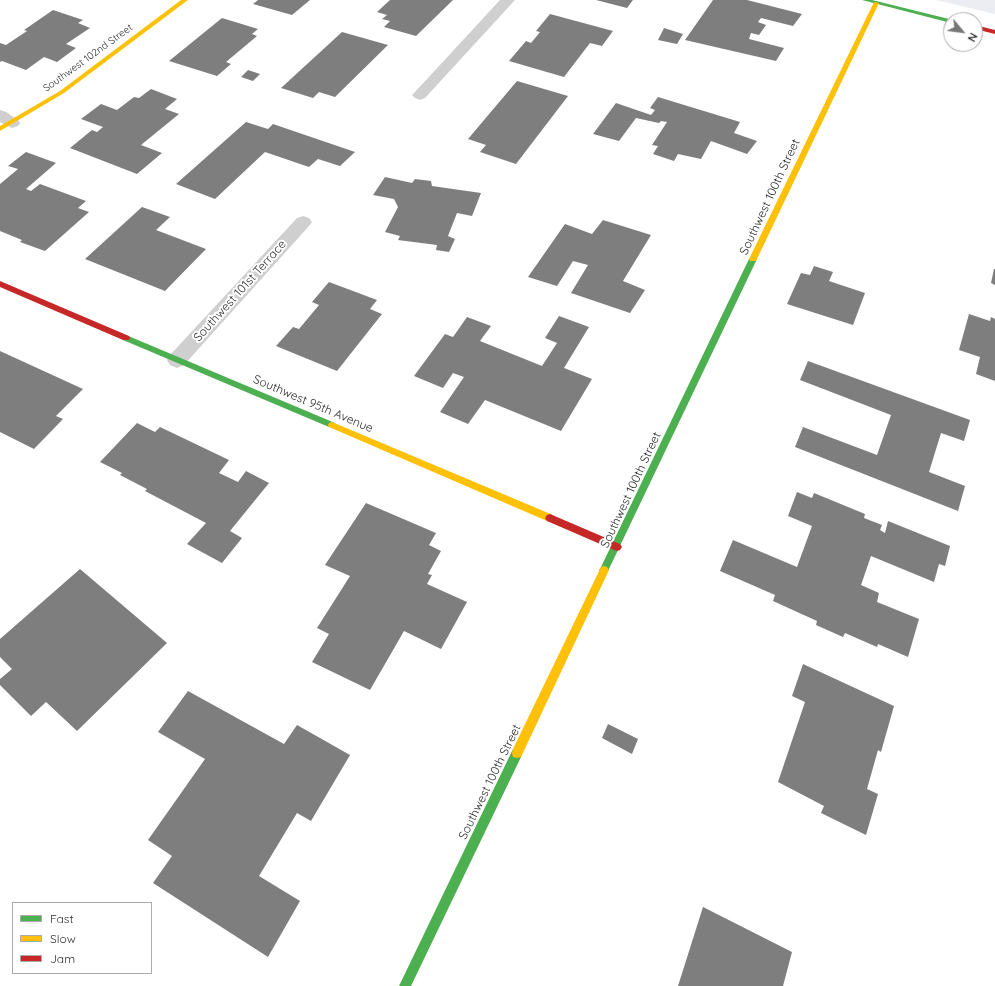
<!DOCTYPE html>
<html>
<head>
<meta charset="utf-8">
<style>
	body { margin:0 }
	#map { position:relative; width:995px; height:986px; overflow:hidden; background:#fff; font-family:Quicksand,sans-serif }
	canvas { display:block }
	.legend { position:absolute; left:12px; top:902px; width:140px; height:72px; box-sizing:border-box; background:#fff; border:1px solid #ababab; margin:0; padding:5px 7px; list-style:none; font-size:12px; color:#2d2d2d }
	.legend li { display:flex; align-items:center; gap:8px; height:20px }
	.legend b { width:20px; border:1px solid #ababab }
	.north { position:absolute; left:943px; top:12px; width:40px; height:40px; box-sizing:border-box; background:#fff; border:1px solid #ababab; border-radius:50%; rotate:119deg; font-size:11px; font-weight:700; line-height:16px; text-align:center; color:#2d2d2d }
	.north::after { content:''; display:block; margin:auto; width:14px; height:18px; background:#767676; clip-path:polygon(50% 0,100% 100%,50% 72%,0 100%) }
</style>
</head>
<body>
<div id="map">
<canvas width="995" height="986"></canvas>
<ul class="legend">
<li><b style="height:5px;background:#4caf50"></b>Fast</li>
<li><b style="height:5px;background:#ffc107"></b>Slow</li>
<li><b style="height:5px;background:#c62828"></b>Jam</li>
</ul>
<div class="north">N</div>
</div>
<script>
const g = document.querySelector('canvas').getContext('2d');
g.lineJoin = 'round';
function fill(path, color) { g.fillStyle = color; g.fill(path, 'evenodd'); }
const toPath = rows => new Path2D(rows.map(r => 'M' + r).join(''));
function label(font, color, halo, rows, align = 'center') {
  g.font = font + ' Quicksand,sans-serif'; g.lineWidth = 4; g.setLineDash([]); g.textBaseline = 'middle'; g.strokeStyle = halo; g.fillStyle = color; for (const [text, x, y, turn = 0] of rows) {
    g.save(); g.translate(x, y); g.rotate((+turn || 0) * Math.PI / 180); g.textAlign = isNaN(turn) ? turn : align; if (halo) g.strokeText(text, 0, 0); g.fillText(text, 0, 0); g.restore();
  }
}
fill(toPath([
	[936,0,995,0,995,14]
]), '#ececf3');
fill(toPath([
	[258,0,310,0,292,15,253,4],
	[390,0,453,0,416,36,384,27,390,21,382,19,387,15,377,12],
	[596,0,633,0,627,8],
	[713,0,747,0,802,14,793,26,761,18,758,22,766,25,759,35,751,33,749,39,784,48,776,61,685,40],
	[53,10,83,20,78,23,90,28,66,44,76,48,57,62,44,57,26,70,2,61,0,62,0,43,6,45,27,31,24,30],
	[550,14,613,31,602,46,590,43,564,77,509,61,526,41,531,43,540,32,536,31],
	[222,18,258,29,252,34,257,36,226,62,231,64,217,76,169,61],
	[664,28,683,34,677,44,658,40],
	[342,32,388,45,335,97,319,92,313,98,281,88],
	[248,70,260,74,253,81,241,77],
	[517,81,568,96,516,164,480,152,486,145,468,139],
	[151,89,177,99,165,109,179,114,141,145,162,153,137,174,70,148,92,130,97,132,103,127,81,119,101,104,117,110,134,97,139,98],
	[658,97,740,122,734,133,757,141,747,154,711,141,701,159,678,154,674,161,653,154,658,146,652,145,667,122,661,121,659,123,636,118,619,141,593,134,616,103,651,115,655,110,650,108],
	[246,122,268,129,273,124,355,152,340,166,318,159,309,167,265,152,215,199,176,184],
	[26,152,56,163,26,189,31,191,40,184,86,201,78,208,89,212,45,251,20,242,22,240,0,231,0,184,18,169,8,166],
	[385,177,412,183,415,179,431,181,432,186,481,193,472,216,457,213,448,236,455,239,449,252,436,250,437,245,398,240,400,236,385,232,398,207,394,199,373,195],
	[142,207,170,217,156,230,206,249,165,291,85,259],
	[603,220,651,235,623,281,645,290,630,313,571,293,588,265,573,261,557,286,528,277,565,224,592,234],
	[814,266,833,272,829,281,865,293,853,325,787,304,801,273,810,275],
	[994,269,995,269,995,285,991,283],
	[329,282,377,300,370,309,382,314,337,371,276,346,293,327,299,329,319,305,312,302],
	[969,314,990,321,991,317,995,319,995,381,976,374,980,357,959,350],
	[559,316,589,327,564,368,592,379,561,431,485,400,468,424,440,412,464,377,453,373,443,388,414,376,445,334,453,337,467,317,491,326,480,341,542,366,557,343,545,338],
	[0,351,83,389,56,416,63,419,34,449,0,432],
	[808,361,970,420,964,441,941,433,929,472,965,486,958,511,795,447,803,427,877,455,891,415,800,380],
	[137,423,155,432,160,427,229,460,219,473,238,482,246,471,269,483,230,531,242,538,222,563,187,544,206,523,145,491,147,489,120,475,122,473,100,462],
	[797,492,812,498,814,493,865,514,864,518,882,525,880,530,885,533,888,521,950,546,945,566,939,564,934,582,871,556,861,585,879,593,877,602,919,619,908,657,878,644,877,647,845,633,843,637,816,625,817,621,773,601,775,595,720,571,733,540,797,567,812,526,788,516],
	[366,503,436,533,429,545,441,551,428,574,432,575,427,584,467,602,441,649,404,631,370,690,312,662,329,634,317,628,350,576,325,565],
	[80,569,167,643,77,731,46,702,31,716,0,685,0,679,12,669,0,657,0,639],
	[803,664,894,706,881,752,878,750,867,789,878,794,866,835,821,813,824,806,778,782,805,702,792,696],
	[188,691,284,744,297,725,350,755,311,821,297,813,259,876,300,901,268,957,153,883,172,856,148,840,205,759,158,732],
	[608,724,638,739,632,754,602,738],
	[703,907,792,952,783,986,678,986]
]), '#7e7e7e');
fill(toPath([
	[500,0,515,0,425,98,420,100,415,98,412,95,415,92,500,0],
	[0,110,6,112,18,120,20,123,18,126,12,128,0,122,0,110],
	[303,216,309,218,312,222,309,226,184,365,177,368,170,365,167,360,170,355,297,218,303,216]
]), '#cfcfcf');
fill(toPath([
	[862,0,872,0,953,20,951,20,951,23,862,0],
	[753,256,757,259,607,573,604,574,601,573,599,570,601,567,749,259,753,256],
	[126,335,335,423,336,425,335,427,329,427,123,340,122,338,126,335],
	[517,748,521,749,522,753,521,757,411,986,399,986,513,749,517,748]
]), '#4caf50');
fill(toPath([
	[181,0,188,0,64,93,0,131,0,126,60,91,181,0],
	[874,2,879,3,757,259,756,261,750,261,749,259,874,2],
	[332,422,553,515,555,518,553,521,550,522,547,521,329,427,328,425,329,423,332,422],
	[604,566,607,567,609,570,521,757,517,758,513,757,512,753,513,749,601,567,604,566]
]), '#ffc107');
fill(toPath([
	[975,25,995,30,995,34,975,29,975,25],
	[0,281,129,336,130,338,129,340,123,340,0,287,0,281],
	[550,514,620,544,622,547,620,550,617,551,614,550,547,521,545,518,547,515,550,514]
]), '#c62828');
label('10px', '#2d2d2d', '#fff', [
	["Southwest 102nd Street",88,58,-36]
]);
label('12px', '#2d2d2d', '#fff', [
	["Southwest 100th Street",770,197,-65],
	["Southwest 101st Terrace",240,291,-48],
	["Southwest 95th Avenue",313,404,23],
	["Southwest 100th Street",631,490,-65],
	["Southwest 100th Street",490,782,-64]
]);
</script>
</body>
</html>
